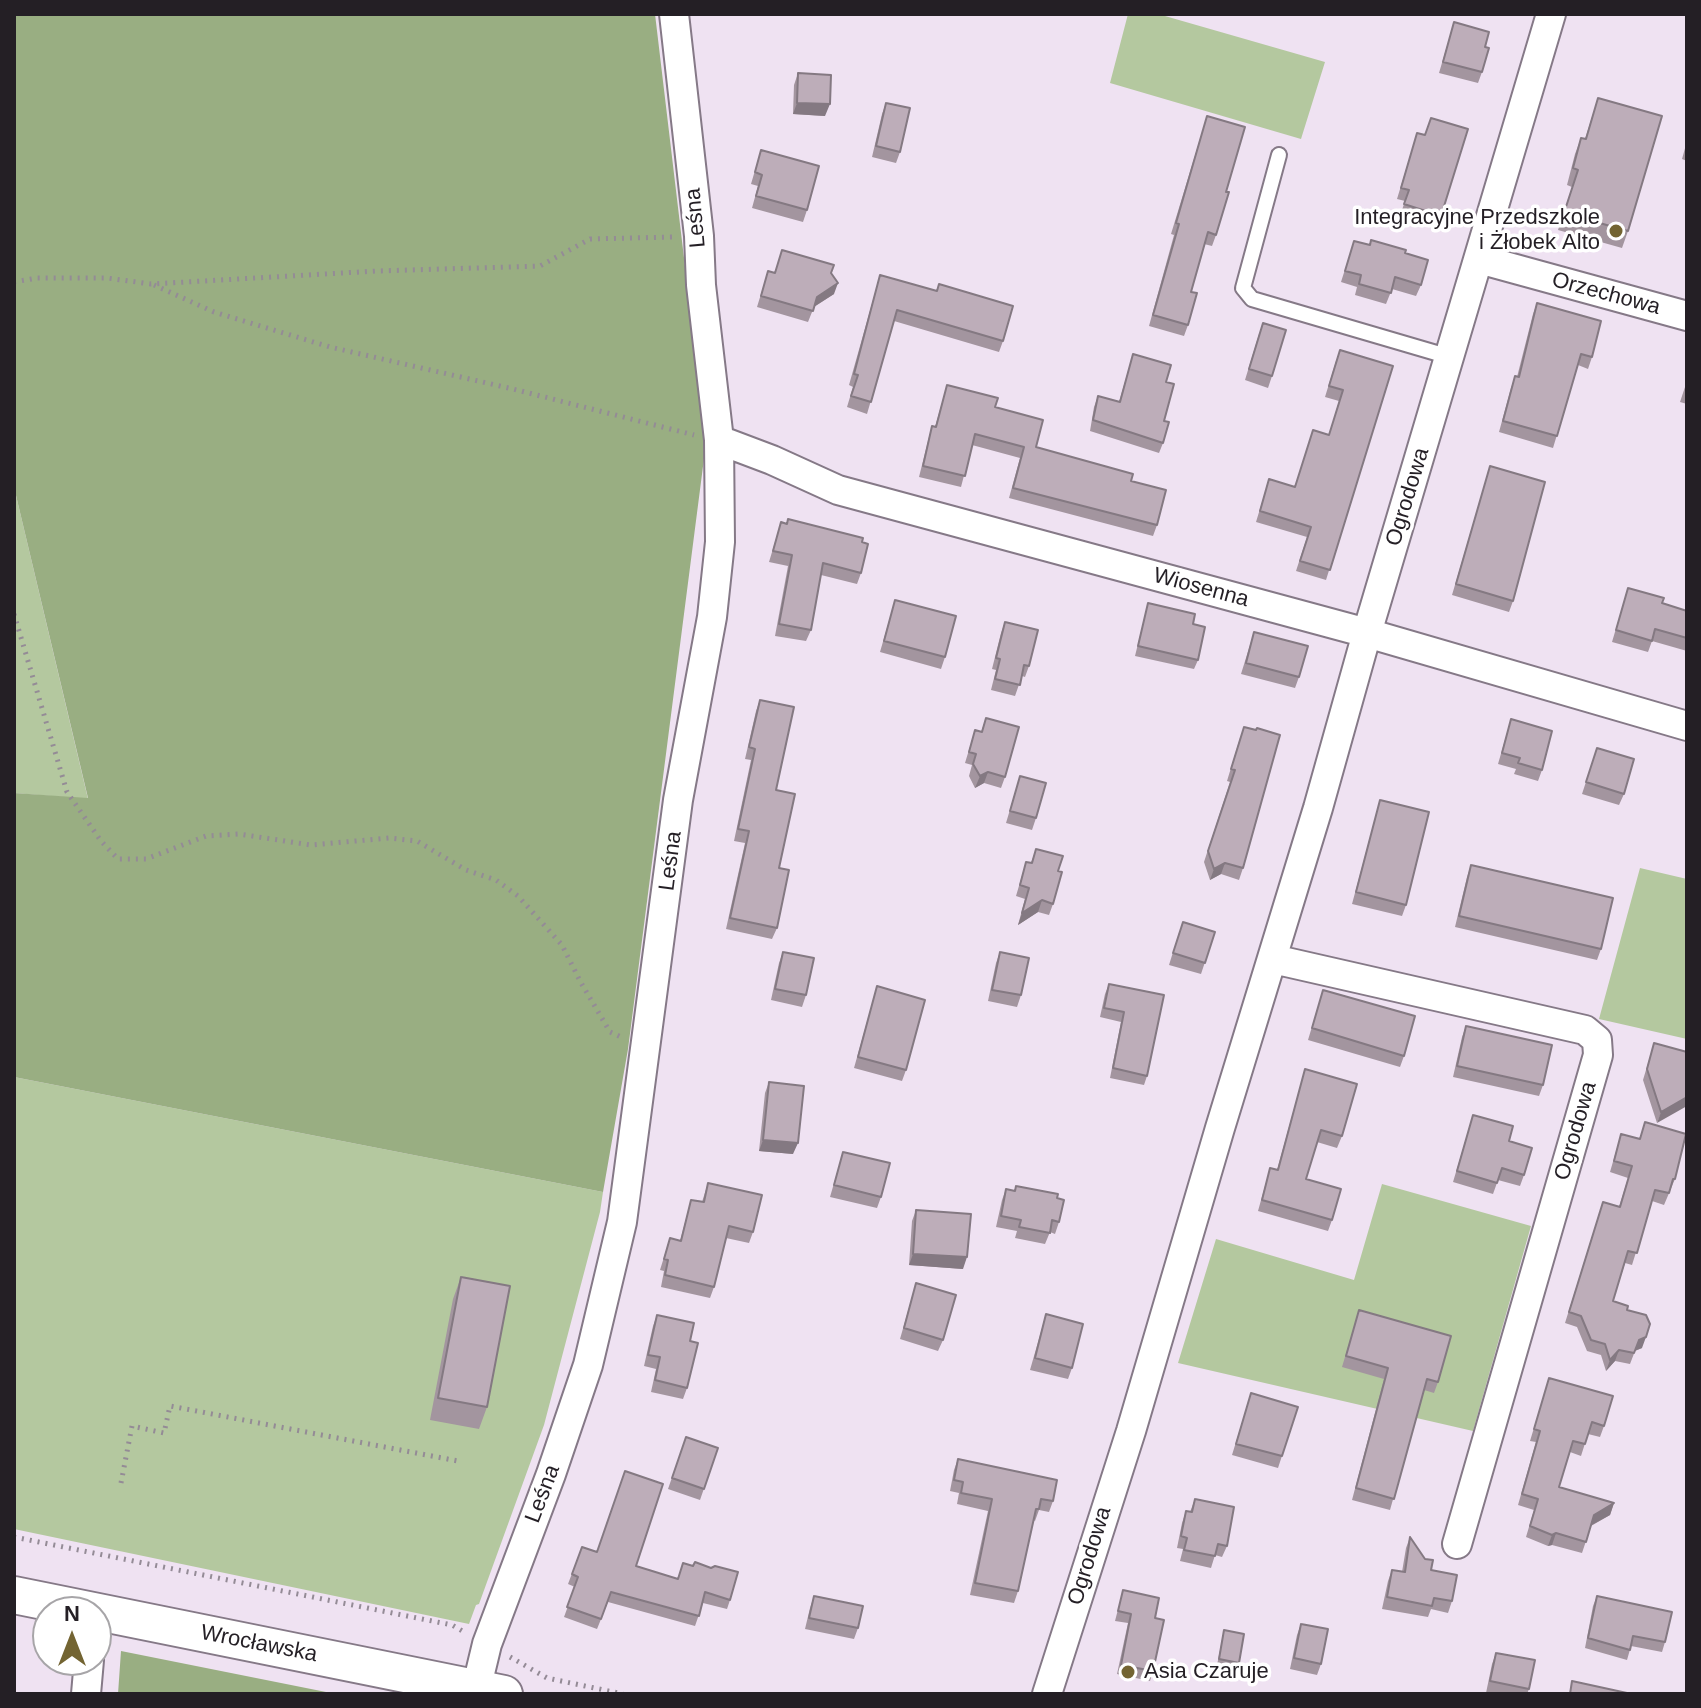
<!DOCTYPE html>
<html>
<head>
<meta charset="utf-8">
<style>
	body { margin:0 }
	#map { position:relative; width:1701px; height:1708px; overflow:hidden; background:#efe2f2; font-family:Arial,sans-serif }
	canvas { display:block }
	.frame { position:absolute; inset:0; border:16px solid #241f25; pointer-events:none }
	.north { position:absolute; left:32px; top:1596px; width:80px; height:80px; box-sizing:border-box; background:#fff; border:2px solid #a7a5a8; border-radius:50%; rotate:0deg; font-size:22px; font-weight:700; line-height:32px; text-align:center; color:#241f25 }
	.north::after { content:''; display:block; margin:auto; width:28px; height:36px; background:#736432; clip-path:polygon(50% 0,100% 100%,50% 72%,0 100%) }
</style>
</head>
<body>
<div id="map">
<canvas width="1701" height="1708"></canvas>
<div class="frame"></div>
<div class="north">N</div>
</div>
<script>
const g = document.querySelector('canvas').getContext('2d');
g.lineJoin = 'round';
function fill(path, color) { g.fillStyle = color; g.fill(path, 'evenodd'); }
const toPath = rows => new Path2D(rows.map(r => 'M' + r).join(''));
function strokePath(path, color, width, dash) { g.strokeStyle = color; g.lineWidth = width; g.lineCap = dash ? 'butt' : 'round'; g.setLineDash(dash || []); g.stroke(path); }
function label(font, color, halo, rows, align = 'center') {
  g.font = font + ' Arial,sans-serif'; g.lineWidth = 7; g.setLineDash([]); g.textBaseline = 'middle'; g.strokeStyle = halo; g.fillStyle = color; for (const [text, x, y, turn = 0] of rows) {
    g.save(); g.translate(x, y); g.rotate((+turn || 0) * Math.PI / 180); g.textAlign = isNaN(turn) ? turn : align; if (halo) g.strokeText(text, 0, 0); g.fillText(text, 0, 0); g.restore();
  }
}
fill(toPath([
	[1128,14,1158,14,1325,62,1301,139,1110,83],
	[14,487,88,799,14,793],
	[1640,868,1687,879,1687,1039,1599,1019],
	[14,1077,603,1192,600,1212,544,1425,479,1604,476,1605,469,1624,14,1529],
	[1382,1184,1531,1226,1473,1431,1178,1363,1216,1239,1354,1280]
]), '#b4c89f');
fill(toPath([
	[14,14,655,14,706,443,628,1049,603,1192,14,1077,14,793,88,798,14,487],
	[121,1651,336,1694,118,1694]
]), '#99ae82');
const service = toPath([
	[1279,155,1243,288,1252,299,1450,357]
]);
const minor = toPath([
	[1479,259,1687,316],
	[719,440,772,460,838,490,1367,633,1687,726],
	[1273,959,1585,1030,1597,1040,1598,1055,1457,1544],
	[86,1694,89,1660],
	[475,1694,487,1644,551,1474,588,1365,622,1222,678,800,712,617,720,542,719,440,701,285,699,236,674,14],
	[1047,1694,1131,1431,1220,1128,1318,808,1367,633,1551,14]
]);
const tertiary = toPath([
	[14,1595,504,1694]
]);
strokePath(service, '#857987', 18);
strokePath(minor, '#857987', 32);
strokePath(tertiary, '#857987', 40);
strokePath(toPath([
	[14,282,37,278,107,278,151,284,377,271,540,266,590,239,673,237],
	[154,285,214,312,330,347,513,389,694,435],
	[14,614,67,792,101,841,118,859,146,859,206,836,239,834,311,845,389,838,417,841,466,870,496,880,518,896,562,945,580,981,610,1032,621,1037],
	[121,1483,132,1426,164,1433,170,1406,458,1461],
	[14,1537,452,1625,466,1633],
	[510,1657,547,1678,623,1694]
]), '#948b96', 5, [2, 6]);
strokePath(service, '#fff', 14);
strokePath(minor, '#fff', 28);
strokePath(tertiary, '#fff', 36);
fill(toPath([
	[1454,22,1485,47,1482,72,1478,83,1439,73],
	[798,73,825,116,793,114,794,85],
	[1598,98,1628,231,1622,248,1558,230,1572,187,1567,185,1575,154,1581,138,1585,139],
	[886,103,900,152,896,163,872,157,882,114],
	[1207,116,1226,192,1216,235,1212,246,1204,244,1191,292,1188,325,1184,336,1149,326,1174,235,1171,234],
	[1431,118,1441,216,1437,227,1400,216,1405,201,1397,199,1417,133,1425,135],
	[1687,141,1687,161,1682,159],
	[761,150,807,210,803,222,752,208,758,186,751,184],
	[1354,241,1405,253,1421,285,1416,296,1392,289,1386,304,1355,295,1357,287,1341,282],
	[782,250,831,273,834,294,814,307,808,322,757,307,768,271,775,273],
	[880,275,1003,341,999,352,894,321,867,414,847,407,853,387,849,385],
	[1537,303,1592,357,1588,369,1578,365,1553,448,1499,432,1511,388,1515,376,1517,377,1533,314],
	[1259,334,1272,376,1268,388,1245,380],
	[1133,354,1166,382,1163,443,1159,453,1090,431,1094,407,1098,396,1119,402],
	[1336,361,1393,366,1326,580,1296,571,1307,537,1256,522,1269,479,1294,487,1329,435,1339,401,1325,397],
	[1687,381,1687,404,1680,402],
	[947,385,995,407,1036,447,1131,481,1157,525,1153,536,1009,498,1020,458,972,445,961,487,919,477,929,437,932,426,935,427],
	[1490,466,1513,601,1509,612,1452,595],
	[781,522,862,542,861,573,857,584,821,575,811,630,806,641,775,636,788,566,769,562],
	[1628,588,1662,603,1687,611,1687,651,1652,641,1648,652,1612,642],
	[895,600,945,657,941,669,880,652],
	[1148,603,1193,624,1198,660,1194,669,1135,656],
	[1005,622,1029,666,1025,677,1022,676,1015,696,991,690,996,670,992,669,1001,633],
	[1254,632,1299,677,1295,688,1241,674],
	[760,700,776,790,779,868,777,928,772,939,726,929,745,843,734,841,751,760,745,759,756,711],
	[986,718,1005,777,1001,788,984,783,975,788,969,776,972,765,965,763,975,730,981,732],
	[1511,719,1542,770,1538,781,1514,774,1516,769,1498,764],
	[1240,738,1243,868,1239,880,1221,874,1210,880,1204,862,1230,782,1227,781],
	[1597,748,1624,794,1619,805,1582,794],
	[1020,776,1036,818,1032,830,1006,823],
	[1380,800,1406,905,1402,916,1352,904],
	[1036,849,1058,871,1053,904,1049,915,1038,912,1018,925,1025,899,1016,896,1026,862,1031,863],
	[1471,865,1601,949,1597,960,1455,927,1467,877],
	[1215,932,1201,974,1169,965,1179,933],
	[783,952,806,995,802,1007,771,1000,779,963],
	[1000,952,1021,995,1017,1007,988,1001,996,963],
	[1109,984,1164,995,1147,1076,1144,1085,1110,1078,1121,1022,1100,1017,1105,994],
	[877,986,906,1070,902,1081,854,1068],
	[1323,990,1404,1056,1400,1067,1308,1040],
	[1466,1026,1543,1085,1539,1096,1453,1077,1462,1037],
	[1654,1043,1687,1052,1657,1123,1643,1080],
	[1305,1069,1342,1136,1337,1148,1317,1142,1306,1179,1332,1220,1328,1231,1258,1211,1270,1168,1277,1170],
	[769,1082,793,1154,759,1151,765,1093],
	[1473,1115,1509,1141,1524,1175,1520,1186,1498,1180,1493,1194,1453,1182],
	[1621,1134,1675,1179,1664,1205,1652,1201,1632,1265,1625,1263,1613,1301,1627,1310,1642,1348,1635,1351,1630,1364,1615,1361,1606,1371,1601,1355,1587,1351,1577,1327,1565,1323,1599,1214,1619,1207,1628,1178,1610,1172],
	[843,1152,881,1197,877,1208,830,1197],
	[708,1183,753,1232,749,1243,726,1238,714,1287,710,1298,661,1287,664,1271,660,1270,670,1238,680,1241,691,1200,702,1202],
	[1016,1186,1057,1198,1059,1222,1055,1234,1050,1232,1045,1244,1015,1238,1017,1231,996,1227,1002,1200,1006,1189,1015,1191],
	[916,1210,963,1269,909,1265,912,1221],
	[461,1277,487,1407,479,1429,430,1420,453,1299],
	[916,1283,943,1340,938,1351,900,1339],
	[1359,1310,1438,1382,1434,1393,1424,1390,1390,1510,1352,1500,1384,1379,1342,1367],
	[1046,1314,1072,1368,1068,1379,1030,1370],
	[657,1315,690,1341,687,1388,683,1399,651,1392,656,1369,644,1366,653,1326],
	[1549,1378,1604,1426,1600,1437,1588,1434,1581,1456,1570,1452,1559,1487,1614,1503,1610,1515,1591,1526,1582,1553,1552,1545,1548,1546,1526,1537,1534,1510,1518,1505,1536,1442,1530,1441],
	[1251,1393,1298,1407,1278,1468,1232,1455],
	[686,1437,718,1448,700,1500,668,1489],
	[958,1459,1053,1501,1049,1512,1039,1510,1035,1521,1033,1520,1018,1591,1014,1603,970,1595,988,1511,957,1504,959,1493,950,1491,954,1470],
	[1195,1499,1227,1546,1222,1557,1215,1555,1211,1568,1180,1561,1183,1549,1177,1548,1182,1523,1186,1511,1190,1512],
	[1410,1537,1452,1601,1448,1613,1431,1609,1428,1617,1382,1609,1388,1581,1392,1570,1402,1572,1406,1548],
	[582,1547,730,1600,727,1609,703,1603,695,1626,608,1602,597,1629,564,1617,575,1587,568,1584],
	[1123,1590,1155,1618,1153,1671,1150,1681,1117,1674,1128,1623,1115,1621],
	[814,1596,858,1628,854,1639,805,1629,810,1608],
	[1597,1596,1665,1642,1662,1652,1631,1646,1627,1660,1585,1648,1593,1606],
	[1301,1624,1321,1664,1317,1675,1290,1669,1297,1635],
	[1224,1630,1239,1663,1237,1668,1217,1665],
	[1496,1653,1529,1689,1527,1694,1493,1694,1486,1693,1492,1664]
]), '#a3959f');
fill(toPath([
	[797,103,830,104,825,116,793,114],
	[838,283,834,294,812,308,817,297],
	[988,772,984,783,975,788,980,776],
	[1225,863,1221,874,1210,880,1214,869],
	[1042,900,1038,912,1018,925,1022,913],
	[1687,1097,1687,1106,1657,1123,1661,1112],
	[763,1140,798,1143,793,1154,759,1151],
	[913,1254,967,1257,963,1269,909,1265],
	[1646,1337,1642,1348,1634,1351,1639,1340],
	[1619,1350,1615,1361,1606,1371,1610,1360],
	[1614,1503,1610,1515,1590,1526,1594,1515],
	[1556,1533,1552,1545,1548,1546,1552,1535]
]), '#847982');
const building = toPath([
	[1454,22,1489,32,1485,47,1489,48,1482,72,1443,62,1454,22],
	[798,73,831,75,830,104,797,103,798,73],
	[1598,98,1662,116,1628,231,1564,213,1578,170,1573,168,1581,138,1586,139,1598,98],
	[886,103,910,108,900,152,876,146,886,103],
	[1207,116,1245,127,1226,192,1229,192,1216,235,1208,232,1191,292,1197,293,1188,325,1153,315,1179,224,1176,223,1207,116],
	[1431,118,1468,129,1441,216,1404,204,1409,190,1401,188,1417,133,1425,135,1431,118],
	[761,150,819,166,807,210,756,196,762,175,755,172,761,150],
	[1371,240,1406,250,1405,253,1428,260,1421,285,1395,277,1391,293,1359,284,1361,275,1345,271,1354,241,1370,245,1371,240],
	[782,250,834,265,831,273,838,283,817,297,813,311,761,296,768,271,775,273,782,250],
	[880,275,937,291,939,284,1013,306,1003,341,897,310,871,402,851,396,858,375,854,374,880,275],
	[1537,303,1601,321,1592,357,1581,354,1557,436,1503,421,1515,376,1519,377,1537,303],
	[1263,323,1286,330,1272,376,1249,369,1263,323],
	[1340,350,1393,366,1330,570,1300,561,1311,527,1260,511,1269,479,1295,487,1313,430,1329,435,1343,390,1329,386,1340,350],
	[1133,354,1171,365,1166,382,1174,384,1164,421,1169,422,1163,443,1093,420,1098,396,1120,402,1133,354],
	[947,385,998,398,995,407,1043,420,1036,447,1133,474,1131,481,1166,490,1157,525,1013,488,1024,447,975,434,965,476,923,466,932,426,936,427,947,385],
	[1490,466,1545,482,1513,601,1456,584,1490,466],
	[788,519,863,538,862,542,868,544,861,573,823,563,811,630,779,624,792,555,773,551,781,522,787,524,788,519],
	[1628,588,1664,598,1662,603,1687,611,1687,638,1655,629,1652,641,1616,630,1628,588],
	[895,600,956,616,945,657,884,641,895,600],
	[1148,603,1195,614,1193,624,1205,627,1198,660,1138,646,1148,603],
	[1005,622,1038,630,1029,666,1024,665,1020,685,995,679,1000,659,996,658,1005,622],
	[1254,632,1308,646,1299,677,1246,663,1254,632],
	[760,700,794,707,776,790,795,794,779,868,789,870,777,928,730,918,749,831,738,829,755,749,749,747,760,700],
	[986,718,1019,727,1005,777,988,772,980,776,973,764,976,754,969,752,975,730,982,732,986,718],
	[1511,719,1552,731,1542,770,1518,763,1520,758,1502,753,1511,719],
	[1244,727,1256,730,1257,728,1280,735,1243,868,1225,863,1214,869,1208,851,1235,770,1231,769,1244,727],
	[1597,748,1634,759,1624,794,1586,782,1597,748],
	[1020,776,1046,783,1036,818,1010,811,1020,776],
	[1380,800,1429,812,1406,905,1356,892,1380,800],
	[1036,849,1063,856,1058,871,1062,872,1053,904,1042,900,1022,913,1029,888,1020,885,1026,862,1032,863,1036,849],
	[1471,865,1613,898,1601,949,1459,916,1471,865],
	[1183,922,1215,932,1205,963,1173,953,1183,922],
	[783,952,814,958,806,995,775,989,783,952],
	[1000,952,1029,958,1021,995,992,990,1000,952],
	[1109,984,1164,995,1147,1076,1113,1068,1124,1012,1104,1008,1109,984],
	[877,986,925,1000,906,1070,858,1057,877,986],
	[1323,990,1415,1016,1404,1056,1312,1028,1323,990],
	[1466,1026,1552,1045,1543,1085,1457,1066,1466,1026],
	[1654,1043,1687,1052,1687,1097,1661,1112,1647,1069,1654,1043],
	[1305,1069,1357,1084,1342,1136,1321,1130,1306,1179,1341,1189,1332,1220,1262,1200,1270,1168,1278,1170,1305,1069],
	[769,1082,804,1086,798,1143,763,1140,769,1082],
	[1473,1115,1513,1126,1509,1141,1532,1148,1524,1175,1502,1168,1497,1183,1457,1171,1473,1115],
	[1645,1122,1686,1134,1675,1179,1673,1179,1669,1193,1655,1190,1637,1253,1628,1251,1613,1301,1628,1306,1627,1310,1646,1315,1650,1324,1646,1337,1639,1340,1634,1353,1619,1350,1610,1360,1605,1344,1591,1340,1581,1316,1569,1312,1603,1202,1620,1207,1632,1166,1614,1161,1621,1134,1640,1139,1645,1122],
	[843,1152,890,1163,881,1197,834,1185,843,1152],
	[708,1183,762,1195,753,1232,729,1226,714,1287,665,1275,668,1260,664,1259,670,1238,681,1241,691,1200,704,1202,708,1183],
	[1016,1186,1058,1194,1057,1198,1064,1200,1059,1222,1052,1220,1050,1233,1019,1227,1021,1220,1001,1216,1006,1189,1015,1191,1016,1186],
	[916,1210,971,1214,967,1257,913,1254,916,1210],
	[461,1277,510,1286,487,1407,438,1398,461,1277],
	[916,1283,956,1295,943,1340,904,1328,916,1283],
	[1359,1310,1451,1336,1438,1382,1427,1379,1394,1499,1356,1488,1388,1368,1346,1356,1359,1310],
	[1046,1314,1083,1324,1072,1368,1035,1358,1046,1314],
	[657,1315,694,1323,690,1341,698,1343,687,1388,655,1380,660,1357,648,1355,657,1315],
	[1549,1378,1613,1396,1604,1426,1592,1422,1585,1444,1573,1441,1559,1487,1614,1503,1594,1515,1586,1542,1556,1533,1552,1535,1530,1526,1538,1499,1522,1494,1540,1431,1534,1429,1549,1378],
	[1251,1393,1298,1407,1282,1456,1236,1444,1251,1393],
	[686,1437,718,1448,704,1489,672,1478,686,1437],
	[958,1459,1057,1480,1053,1501,1041,1499,1039,1509,1036,1509,1018,1591,975,1583,992,1499,961,1493,963,1482,954,1480,958,1459],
	[625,1471,663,1484,636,1566,678,1579,683,1563,693,1566,695,1562,711,1568,715,1566,738,1572,730,1600,705,1592,699,1616,611,1592,601,1619,567,1607,578,1577,572,1574,582,1547,597,1552,625,1471],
	[1195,1499,1234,1507,1227,1546,1218,1544,1215,1556,1184,1550,1187,1538,1181,1536,1186,1511,1192,1512,1195,1499],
	[1410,1537,1425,1559,1433,1560,1431,1570,1457,1575,1452,1601,1434,1598,1432,1606,1387,1597,1392,1570,1405,1572,1410,1537],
	[1123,1590,1159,1598,1155,1618,1164,1620,1153,1671,1121,1665,1131,1614,1118,1611,1123,1590],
	[814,1596,863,1606,858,1628,809,1618,814,1596],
	[1597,1596,1672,1612,1665,1642,1633,1636,1630,1650,1588,1638,1597,1596],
	[1301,1624,1328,1629,1321,1664,1294,1658,1301,1624],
	[1224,1630,1244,1634,1239,1663,1219,1659,1224,1630],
	[1496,1653,1535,1660,1529,1689,1490,1681,1496,1653],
	[1572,1681,1627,1693,1627,1694,1570,1694,1572,1681]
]);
fill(building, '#bdadb9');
strokePath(building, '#847982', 2);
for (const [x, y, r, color] of [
	[1616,231,8,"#736432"],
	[1128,1672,8,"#736432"]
]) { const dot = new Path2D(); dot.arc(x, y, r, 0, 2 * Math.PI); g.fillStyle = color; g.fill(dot); strokePath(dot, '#fff', 3); }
label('22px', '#241f25', '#fff', [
	["Leśna",696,218,-95],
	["Orzechowa",1606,294,15],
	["Ogrodowa",1408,497,-73],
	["Wiosenna",1201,588,15],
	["Leśna",671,861,-83],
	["Ogrodowa",1576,1131,-74],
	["Leśna",543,1494,-69],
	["Ogrodowa",1090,1556,-73],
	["Wrocławska",259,1644,11]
]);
label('22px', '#241f25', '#fff', [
	["Integracyjne Przedszkole",1600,218],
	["i Żłobek Alto",1600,243],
	["Asia Czaruje",1144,1672,"left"]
], 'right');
</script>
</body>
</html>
